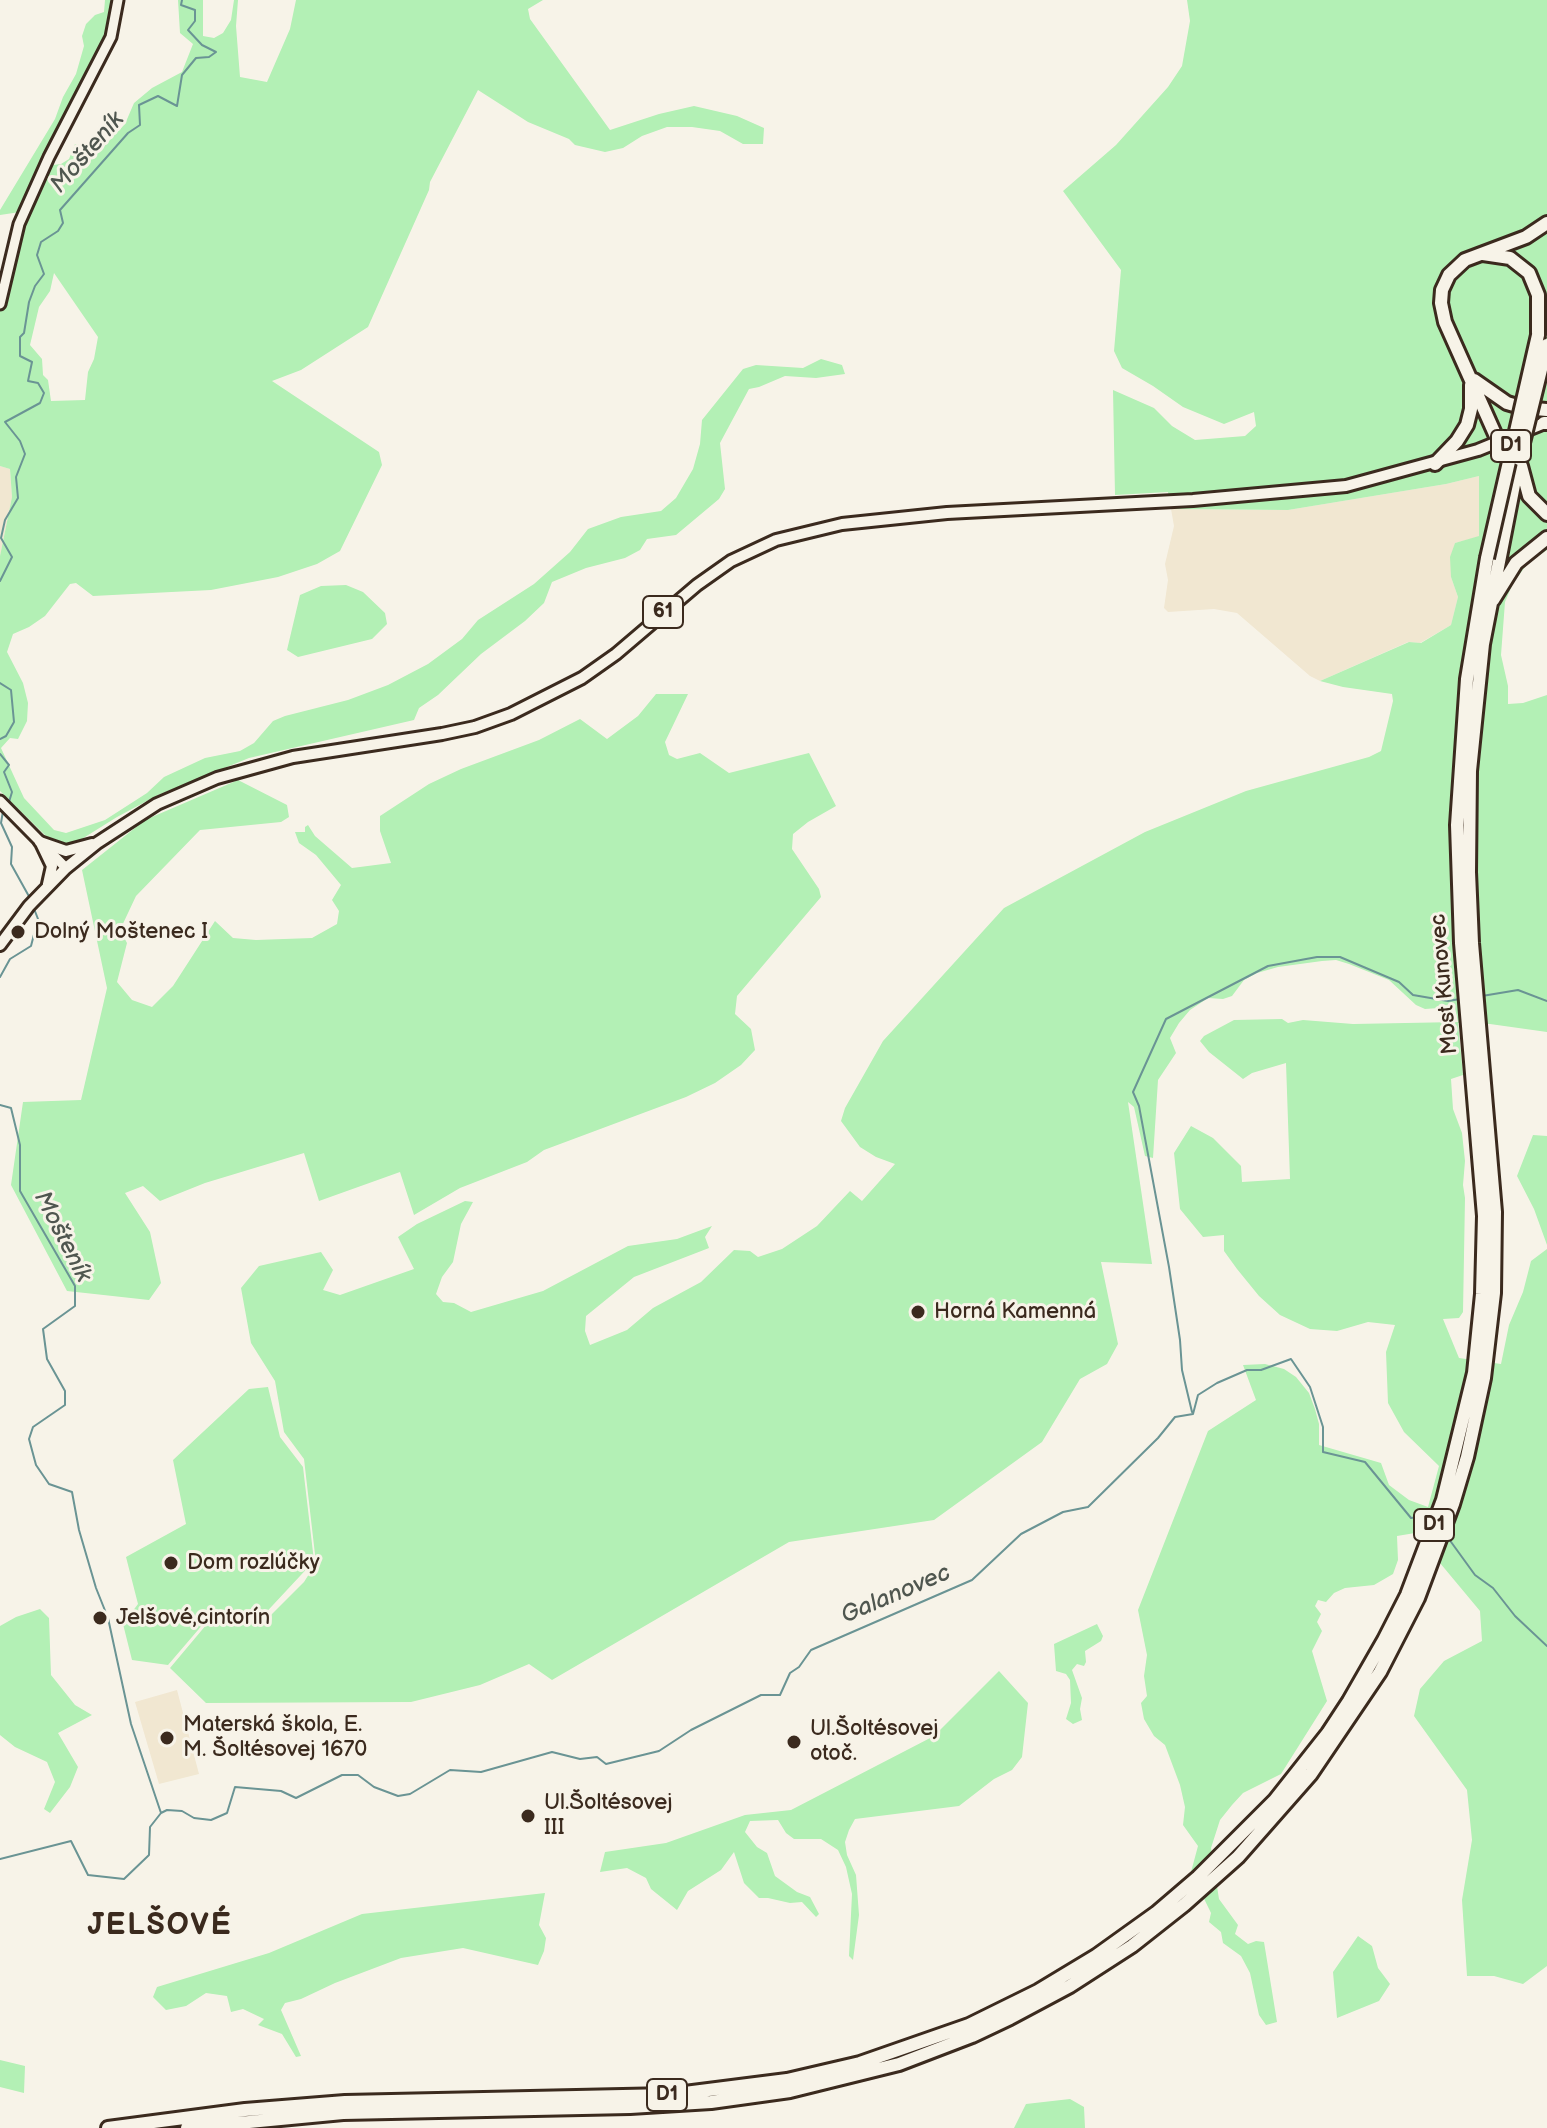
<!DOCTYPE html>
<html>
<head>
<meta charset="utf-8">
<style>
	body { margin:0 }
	canvas { display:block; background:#f7f3e8 }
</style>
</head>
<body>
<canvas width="1547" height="2128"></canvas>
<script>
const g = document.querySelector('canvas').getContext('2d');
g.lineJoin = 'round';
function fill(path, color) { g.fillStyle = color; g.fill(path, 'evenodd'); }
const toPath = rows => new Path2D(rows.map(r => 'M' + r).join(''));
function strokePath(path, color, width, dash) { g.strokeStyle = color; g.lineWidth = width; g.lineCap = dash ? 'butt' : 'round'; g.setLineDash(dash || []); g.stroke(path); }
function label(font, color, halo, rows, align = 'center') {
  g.font = font + ' "Balsamiq Sans",sans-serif'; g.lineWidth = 6; g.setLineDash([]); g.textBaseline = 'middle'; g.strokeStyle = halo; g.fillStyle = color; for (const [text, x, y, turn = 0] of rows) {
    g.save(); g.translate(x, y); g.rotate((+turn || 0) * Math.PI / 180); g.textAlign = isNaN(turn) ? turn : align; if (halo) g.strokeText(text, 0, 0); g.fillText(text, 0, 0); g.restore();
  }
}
fill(toPath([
	[0,466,10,469,12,497,0,556],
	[1479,476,1479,537,1455,543,1451,577,1458,597,1451,625,1420,643,1408,642,1320,681,1310,676,1237,613,1214,609,1168,612,1164,608,1168,580,1165,564,1174,526,1171,509,1288,510,1446,484],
	[177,1690,199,1774,159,1784,135,1702]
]), '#f1e7d1');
fill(toPath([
	[105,0,116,0,109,30,93,67,45,158,53,165,61,164,69,159,75,144,85,146,95,156,125,124,134,103,152,88,182,72,193,44,180,33,178,0,203,0,203,36,214,38,223,33,231,20,234,0,238,0,236,26,240,77,267,82,290,29,296,0,543,0,528,9,530,19,610,130,659,114,694,106,737,116,764,128,763,144,743,144,720,131,692,127,667,127,642,136,623,148,605,152,575,145,569,139,528,122,478,90,430,182,429,190,368,327,301,370,272,381,379,452,382,465,340,551,317,564,278,577,211,590,93,596,76,583,70,584,45,616,29,627,13,634,7,652,23,683,28,703,27,721,18,739,10,738,1,748,24,798,54,830,66,833,105,820,147,793,164,777,205,758,240,751,254,743,273,721,285,716,348,700,388,685,428,664,462,639,478,620,534,584,570,552,588,529,621,517,661,511,676,498,693,469,700,444,702,420,743,369,756,365,803,368,821,359,842,365,845,374,816,378,785,376,759,387,749,389,720,443,725,489,719,499,676,535,647,539,640,550,625,558,586,568,552,582,544,603,525,621,481,654,438,695,419,708,414,720,249,758,158,795,117,817,77,842,62,846,53,843,0,791,0,556,12,497,10,469,0,466,0,292,20,212,0,215,0,210,55,119,63,97,76,74,84,46,82,36,86,24,95,15,104,12],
	[54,273,98,337,94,359,88,372,85,400,51,401,48,380,43,375,42,359,30,345,39,307,50,291],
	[1187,0,1547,0,1547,550,1528,563,1513,583,1505,602,1501,655,1508,686,1508,704,1523,703,1547,695,1547,1032,1490,1024,1458,1023,1463,1075,1451,1079,1453,1109,1462,1133,1465,1161,1463,1185,1465,1198,1463,1312,1459,1318,1443,1319,1459,1358,1501,1364,1509,1325,1523,1292,1531,1261,1547,1249,1547,1966,1523,1984,1494,1976,1467,1976,1462,1900,1472,1840,1467,1790,1414,1716,1420,1689,1444,1661,1482,1641,1480,1611,1415,1533,1397,1536,1398,1560,1393,1574,1374,1585,1345,1588,1334,1593,1326,1602,1318,1600,1315,1606,1321,1614,1317,1622,1322,1631,1312,1651,1327,1701,1281,1774,1243,1793,1232,1805,1220,1820,1211,1848,1219,1899,1238,1925,1235,1934,1248,1944,1256,1941,1264,1942,1277,2022,1266,2025,1259,2015,1250,1973,1241,1956,1223,1943,1221,1932,1209,1922,1211,1913,1191,1872,1198,1846,1183,1825,1185,1807,1180,1785,1165,1745,1154,1736,1144,1719,1141,1703,1147,1696,1144,1676,1147,1655,1138,1610,1208,1431,1256,1400,1243,1365,1265,1364,1284,1369,1296,1377,1309,1393,1315,1409,1319,1424,1319,1445,1381,1463,1389,1485,1409,1500,1428,1507,1439,1466,1404,1432,1388,1403,1386,1352,1395,1325,1368,1322,1337,1331,1310,1329,1280,1315,1259,1296,1237,1269,1224,1251,1224,1235,1203,1237,1180,1209,1174,1153,1191,1126,1213,1138,1241,1166,1242,1182,1290,1179,1286,1063,1252,1073,1243,1079,1209,1052,1200,1041,1204,1036,1234,1020,1282,1019,1288,1023,1303,1020,1353,1024,1458,1022,1455,1008,1444,1005,1439,1008,1425,1009,1416,1005,1389,980,1349,964,1336,960,1322,961,1278,967,1257,973,1244,980,1232,996,1223,999,1208,998,1190,1010,1179,1023,1170,1038,1176,1053,1158,1080,1153,1158,1145,1156,1134,1107,1128,1102,1152,1264,1101,1262,1118,1344,1107,1364,1080,1379,1042,1442,934,1520,789,1542,552,1680,529,1664,480,1685,411,1702,206,1703,170,1668,217,1612,263,1623,304,1582,316,1563,304,1459,284,1432,275,1381,251,1343,241,1288,259,1266,321,1252,333,1270,323,1290,340,1295,414,1269,398,1237,417,1224,465,1201,473,1202,461,1224,453,1262,442,1277,436,1294,443,1302,454,1303,471,1312,543,1291,628,1246,677,1239,712,1226,705,1237,709,1248,634,1277,586,1316,585,1331,590,1345,627,1330,653,1308,701,1282,734,1250,750,1251,758,1257,782,1249,817,1226,850,1191,862,1201,895,1164,876,1157,860,1147,841,1121,845,1108,883,1041,1004,908,1145,832,1246,791,1369,757,1381,751,1393,701,1392,694,1343,687,1320,681,1409,642,1421,643,1451,625,1458,597,1451,577,1450,557,1455,543,1479,536,1479,476,1446,484,1288,510,1171,509,1168,492,1115,495,1113,390,1154,408,1172,426,1195,440,1245,436,1256,426,1254,412,1224,424,1183,407,1153,386,1122,368,1114,351,1121,270,1063,191,1116,145,1168,87,1182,66,1190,21],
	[346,585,363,592,385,613,387,624,372,639,298,657,287,650,300,595,321,586],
	[656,694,688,694,665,742,669,755,677,759,700,753,729,773,809,753,836,806,808,822,793,834,792,849,819,889,821,897,737,996,735,1014,751,1029,755,1050,741,1065,715,1083,686,1097,544,1150,527,1162,460,1188,414,1215,400,1172,319,1201,304,1153,205,1183,160,1201,143,1186,125,1193,150,1232,161,1283,149,1300,67,1291,11,1185,23,1102,81,1100,107,988,82,870,145,820,238,780,287,805,289,817,281,822,200,830,136,896,120,930,127,943,117,982,132,1000,152,1007,173,986,215,921,233,938,256,940,312,938,337,924,339,911,332,900,341,885,316,855,299,843,295,832,305,832,305,827,308,825,315,836,352,868,391,863,380,831,380,816,429,784,461,769,539,740,580,719,607,739,638,716],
	[1533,1135,1547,1136,1547,1245,1534,1209,1517,1176],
	[268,1387,280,1437,303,1467,314,1561,259,1620,216,1609,168,1665,132,1660,123,1624,138,1604,126,1557,186,1524,173,1460,249,1389],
	[40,1609,49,1618,51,1675,75,1705,92,1715,58,1733,78,1767,70,1787,50,1813,44,1809,55,1782,47,1762,15,1747,0,1735,0,1626,16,1617],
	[1097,1624,1103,1636,1101,1641,1085,1651,1086,1662,1084,1666,1077,1664,1072,1670,1082,1698,1080,1709,1082,1720,1073,1724,1066,1719,1071,1703,1070,1680,1066,1674,1056,1671,1054,1644],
	[999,1671,1028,1703,1022,1757,1012,1770,994,1779,959,1806,855,1819,849,1830,845,1842,847,1855,856,1875,859,1915,853,1960,849,1956,852,1894,846,1867,838,1850,821,1839,794,1839,786,1833,778,1820,750,1821,745,1832,757,1847,767,1853,775,1876,797,1892,810,1897,819,1914,816,1917,802,1902,790,1903,768,1898,759,1898,744,1883,734,1852,721,1870,688,1891,677,1910,651,1889,646,1878,627,1868,600,1872,605,1852,666,1843,745,1815,791,1810,934,1736],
	[545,1893,539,1925,546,1938,544,1951,538,1965,463,1948,401,1958,335,1983,301,1999,285,2003,281,2010,301,2056,296,2057,282,2034,258,2025,264,2019,243,2009,231,2012,227,1996,206,1993,186,2006,166,2010,153,1997,157,1987,269,1953,362,1914],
	[1358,1936,1372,1946,1378,1968,1390,1984,1379,2001,1337,2018,1333,1972],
	[0,2060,25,2066,24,2093,0,2087],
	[1070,2099,1084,2107,1085,2128,1014,2128,1026,2104]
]), '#b3f0b5');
strokePath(toPath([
	[0,581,12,557,1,538,5,520,18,498,16,477,25,454,20,441,5,422,40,403,44,393,38,383,28,381,32,362,20,356,20,337,24,333,29,302,35,286,44,274,37,255,41,242,58,231,63,223,60,210,128,133,140,125,139,105,158,96,177,106,182,75,196,58,209,57,216,52,202,45,188,30,195,21,195,10,181,5,182,0],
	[0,683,11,690,14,722,6,736,0,739],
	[0,754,9,765,4,772,12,792,9,802],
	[3,811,1,823,12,847,11,864,31,900],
	[0,977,10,959,31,946,38,919,33,906],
	[1482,996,1518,990,1547,1001],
	[0,1105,11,1108,20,1145,20,1191,75,1286,75,1306,43,1329,47,1359,65,1391,65,1405,33,1427,29,1439,36,1465,49,1484,72,1492,79,1530,96,1588,108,1618,131,1724,161,1813,150,1827,149,1855,124,1879,88,1875,71,1841,0,1859],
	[1192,1412,1182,1370,1180,1340,1169,1267,1139,1106,1133,1092,1166,1019,1268,966,1317,957,1340,957,1399,982,1413,995,1448,1001,1460,999],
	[1446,1535,1475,1575,1493,1588,1515,1616,1547,1646],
	[161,1813,167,1810,182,1811,194,1818,211,1820,227,1813,235,1787,281,1791,296,1798,342,1775,358,1775,374,1787,398,1796,410,1794,450,1770,481,1772,552,1752,580,1759,597,1757,606,1764,659,1751,691,1730,761,1695,780,1695,790,1673,799,1667,811,1650,972,1580,1021,1534,1063,1512,1088,1507,1158,1438,1175,1417,1193,1414,1198,1395,1217,1383,1247,1370,1261,1370,1291,1359,1310,1387,1323,1427,1323,1452,1365,1462,1411,1518,1425,1516,1430,1520]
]), '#6a9494', 2);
const secondary = toPath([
	[0,304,19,224,49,157,111,37,118,0],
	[0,801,66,868]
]);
const primary = toPath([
	[40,842,66,851,92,844],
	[41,843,52,866,48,884],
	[0,945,29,906,66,868,97,843,157,804,217,778,293,757,442,734,475,727,511,714,582,678,616,654,697,585,731,561,776,540,842,524,947,513,1193,500,1346,486,1478,450,1547,422]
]);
const highway = toPath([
	[1483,254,1510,258,1529,273,1538,295,1538,335],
	[1474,380,1507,403,1524,408,1547,410],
	[1544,423,1547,423],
	[1499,443,1445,322,1441,303,1442,290,1449,275,1465,260,1526,237,1547,223],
	[1435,464,1457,441,1467,425,1471,409,1471,385],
	[1521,466,1529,496,1547,514],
	[1493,600,1516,563,1547,538],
	[108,2128,245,2110,345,2102,669,2095,787,2080,860,2063,969,2025,1038,1991,1096,1956,1156,1913,1198,1877,1275,1800,1328,1733,1349,1701,1384,1640,1407,1595,1443,1500,1474,1373,1482,1294,1484,1216,1461,943,1457,825,1467,679,1487,558],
	[187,2128,343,2113,630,2107,711,2102,790,2091,899,2064,972,2036,1010,2018,1070,1986,1132,1946,1184,1905,1238,1857,1311,1774,1380,1672,1418,1598,1453,1504,1467,1457,1484,1378,1494,1293,1495,1212,1472,943,1469,872,1470,771,1483,644,1519,459]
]);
strokePath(secondary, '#3b2a1e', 15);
strokePath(primary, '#3b2a1e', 16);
strokePath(highway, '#3b2a1e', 18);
strokePath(secondary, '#f7f3e8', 9);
strokePath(primary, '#f7f3e8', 10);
strokePath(highway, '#f7f3e8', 12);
const highwayBridge = toPath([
	[1519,459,1547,345],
	[1487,558,1538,335]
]);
strokePath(highwayBridge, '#3b2a1e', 18, []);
strokePath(highwayBridge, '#f7f3e8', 12);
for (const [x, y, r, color] of [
	[18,932,8,"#3b2a1e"],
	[918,1312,8,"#3b2a1e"],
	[171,1563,8,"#3b2a1e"],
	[100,1618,8,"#3b2a1e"],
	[167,1738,8,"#3b2a1e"],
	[794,1742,8,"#3b2a1e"],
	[528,1816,8,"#3b2a1e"]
]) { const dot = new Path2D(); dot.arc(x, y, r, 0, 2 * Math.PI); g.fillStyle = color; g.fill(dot); strokePath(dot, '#f7f3e8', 3); }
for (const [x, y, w] of [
	[1511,446,40],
	[663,612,40],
	[1434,1525,40],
	[667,2095,40]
]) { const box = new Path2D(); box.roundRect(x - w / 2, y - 16, w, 32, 6); g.fillStyle = '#f7f3e8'; g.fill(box); strokePath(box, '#3b2a1e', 2); }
label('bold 20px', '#3b2a1e', null, [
	["D1",1511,446],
	["61",663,612],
	["D1",1434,1525],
	["D1",667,2095]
]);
label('22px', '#3b2a1e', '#f7f3e8', [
	["Dolný Moštenec I",34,932],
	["Horná Kamenná",934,1312],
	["Dom rozlúčky",187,1563],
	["Jelšové,cintorín",116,1618],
	["Materská škola, E.",183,1725],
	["M. Šoltésovej 1670",183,1750],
	["Ul.Šoltésovej",810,1729],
	["otoč.",810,1754],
	["Ul.Šoltésovej",544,1803],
	["III",544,1828]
], 'left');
label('22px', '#3b2a1e', '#f7f3e8', [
	["Most Kunovec",1445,984,-95]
]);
label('italic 24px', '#4f564f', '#f7f3e8', [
	["Mošteník",88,153,-49],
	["Mošteník",62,1237,63],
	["Galanovec",896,1595,-23]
]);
g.letterSpacing = '2px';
label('bold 30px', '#3b2a1e', '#f7f3e8', [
	["JELŠOVÉ",160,1926]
]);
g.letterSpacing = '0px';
</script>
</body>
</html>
